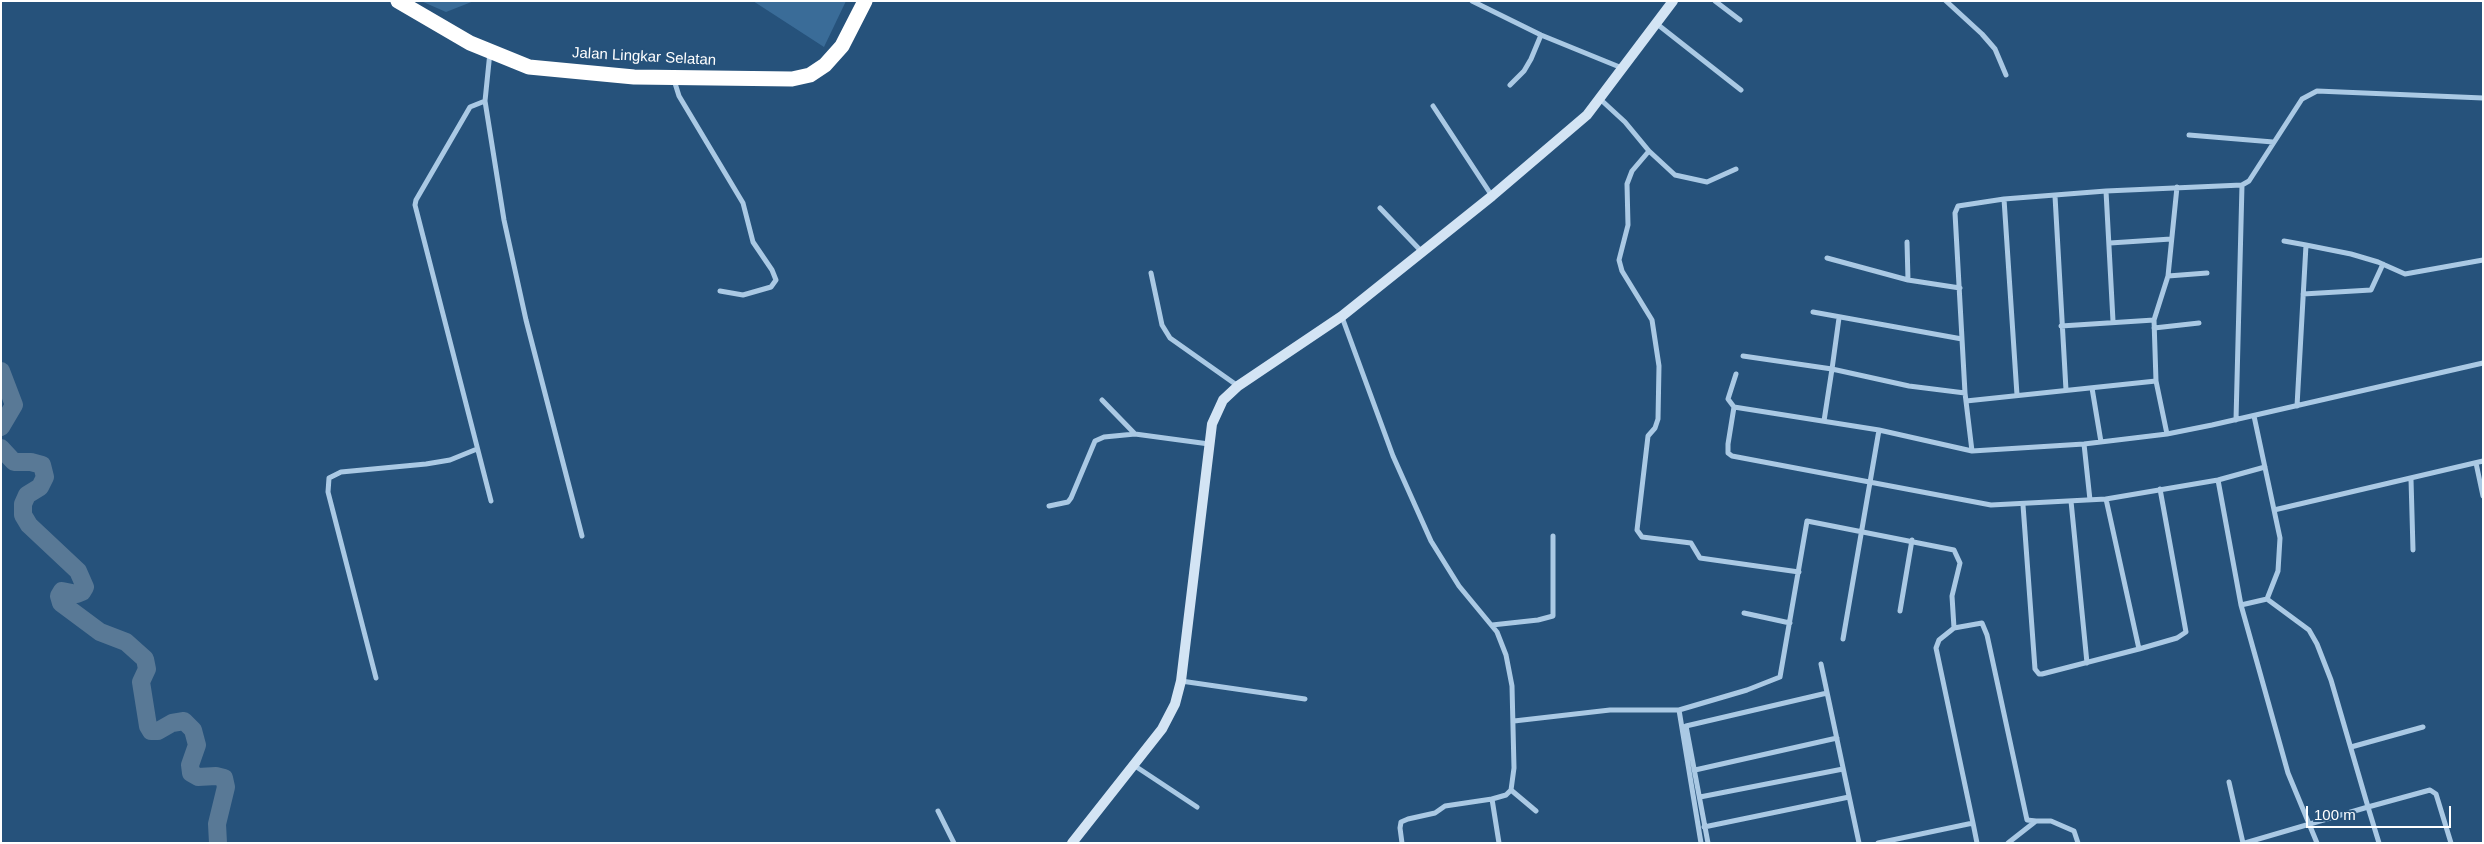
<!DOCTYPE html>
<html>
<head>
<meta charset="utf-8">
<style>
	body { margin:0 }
	#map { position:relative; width:2484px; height:844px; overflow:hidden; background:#26527b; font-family:Helvetica,sans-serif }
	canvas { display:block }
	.frame { position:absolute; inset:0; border:2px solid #fff; pointer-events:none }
	.scale { position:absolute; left:2306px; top:806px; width:145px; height:22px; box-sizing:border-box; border:2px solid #fff; border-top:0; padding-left:6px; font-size:15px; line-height:18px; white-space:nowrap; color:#fff; -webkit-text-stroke:4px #26527b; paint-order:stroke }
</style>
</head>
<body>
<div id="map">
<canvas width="2484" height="844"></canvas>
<div class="frame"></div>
<div class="scale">100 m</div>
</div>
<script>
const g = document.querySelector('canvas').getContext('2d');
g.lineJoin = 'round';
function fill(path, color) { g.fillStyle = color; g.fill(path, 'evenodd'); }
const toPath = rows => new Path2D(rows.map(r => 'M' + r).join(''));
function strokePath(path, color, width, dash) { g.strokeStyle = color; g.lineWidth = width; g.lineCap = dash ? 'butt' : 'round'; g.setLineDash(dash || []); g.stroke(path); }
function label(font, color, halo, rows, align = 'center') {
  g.font = font + ' Helvetica,sans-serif'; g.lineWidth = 4; g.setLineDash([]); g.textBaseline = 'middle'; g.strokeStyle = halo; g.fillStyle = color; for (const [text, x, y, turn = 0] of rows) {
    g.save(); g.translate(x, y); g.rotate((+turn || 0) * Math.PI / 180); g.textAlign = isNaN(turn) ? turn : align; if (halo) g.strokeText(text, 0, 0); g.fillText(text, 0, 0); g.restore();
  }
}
fill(toPath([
	[421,1,474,1,446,12],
	[753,1,846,1,824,47]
]), '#3a6c98');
strokePath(toPath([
	[1,371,14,405,1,427],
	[1,448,14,462,31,462,42,465,45,477,40,487,27,495,23,504,23,515,29,525,78,571,85,587,82,592,77,594,62,591,59,596,61,603,100,632,126,642,145,659,147,669,141,682,148,726,151,731,158,731,172,723,184,721,193,730,197,745,190,765,191,773,198,777,216,776,224,778,226,787,217,824,218,843]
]), '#597996', 18);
strokePath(toPath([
	[1472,1,1541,35,1622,68],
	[1715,1,1740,20],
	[1946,1,1982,34,1995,49,2006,75],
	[1657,24,1741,90],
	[490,52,485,101,504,220,526,320,582,536],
	[674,80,679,96,743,203,753,242,772,270,776,280,771,287,743,295,720,291],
	[1510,85,1524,71,1531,59,1541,35],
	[1600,99,1625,122,1649,151,1632,171,1627,184,1628,225,1619,260,1622,271,1652,320,1659,366,1658,419,1655,428,1648,436,1637,530,1642,537,1691,543,1700,558,1799,572],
	[485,101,470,107,416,200,415,205,491,501],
	[1433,106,1492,196],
	[2189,135,2273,142],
	[1649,151,1675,175,1707,182,1736,169],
	[2106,191,2113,321],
	[2055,196,2066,390],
	[2004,199,2017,395],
	[1380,208,1422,252],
	[2284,241,2306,245],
	[1907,242,1908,280],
	[2110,243,2171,239],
	[1827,258,1908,280,1960,288],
	[1151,273,1162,325,1170,338,1238,386],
	[2168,276,2207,273],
	[2303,294,2371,290,2383,264],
	[1813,312,1962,339],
	[1342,317,1393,456,1431,541,1459,586,1497,632,1506,655,1512,686,1514,768,1511,790,1506,795,1492,799,1499,843],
	[2061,326,2154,320],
	[2154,328,2199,323],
	[1743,356,1832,369,1839,318],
	[2156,381,2154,320,2168,276,2177,187],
	[2092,388,2101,442],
	[1102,400,1135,434,1209,444],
	[1966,401,2156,381,2167,434],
	[2297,406,2306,245,2351,254,2378,262,2405,274,2483,260],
	[1734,407,1728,399,1736,374],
	[2236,420,2242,185],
	[1824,421,1832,369,1909,386,1965,393],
	[2084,444,2090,500],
	[1972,451,1965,393,1955,213,1958,206,2004,199,2106,191,2242,185,2249,181,2302,99,2317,91,2483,98],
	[2476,463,2483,496],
	[2265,467,2218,480,2106,499,1991,505,1732,456,1728,453,1728,444,1734,407,1879,430,1972,451,2084,444,2167,434,2212,425,2483,363],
	[2411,479,2413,550],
	[2218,480,2241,605,2288,773,2317,843],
	[2106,499,2139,649],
	[2071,501,2087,663],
	[2023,505,2035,669,2039,674,2042,674,2139,649,2177,638,2186,632,2160,489],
	[1049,506,1068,502,1071,498,1095,441,1104,437,1135,434],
	[2274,510,2483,461],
	[2241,605,2267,599],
	[1900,611,1912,540],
	[1744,613,1790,623],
	[1492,625,1538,620,1553,616,1553,536],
	[1843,639,1879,430],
	[1821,664,1859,843],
	[376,678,328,492,329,478,341,472,426,464,450,460,477,449],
	[1181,681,1305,699],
	[1679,710,1701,843],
	[1514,721,1610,710,1679,710,1747,690,1780,677,1807,521,1954,550,1960,563,1952,596,1954,628],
	[2351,747,2423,727],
	[1135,766,1197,807],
	[1695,770,1837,738],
	[2229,782,2243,843],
	[1511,790,1536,811],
	[1700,797,1843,769],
	[938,811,954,843],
	[1973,823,1936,648,1939,640,1954,628,1982,623,1987,635,2027,820,2036,821],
	[1704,827,1849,797],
	[1402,843,1400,828,1401,822,1408,819,1435,813,1445,806,1492,799],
	[1708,843,1686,726,1827,693],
	[1878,843,1973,823,1977,843],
	[2008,843,2036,821,2051,821,2074,831,2078,843],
	[2245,843,2368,807,2331,680,2317,644,2309,630,2267,599,2278,571,2280,538,2254,416],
	[2379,843,2368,807,2430,790,2436,794,2451,843]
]), '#aac9e4', 5);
strokePath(toPath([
	[1072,843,1162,729,1175,704,1181,681,1212,424,1223,400,1238,386,1342,316,1492,196,1587,115,1673,1]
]), '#d3e4f4', 10);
strokePath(toPath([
	[398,1,470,43,529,67,634,77,792,79,810,75,825,65,842,46,865,1]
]), '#fff', 15);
label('15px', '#fff', '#26527b', [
	["Jalan Lingkar Selatan",644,57,3]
]);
</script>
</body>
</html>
